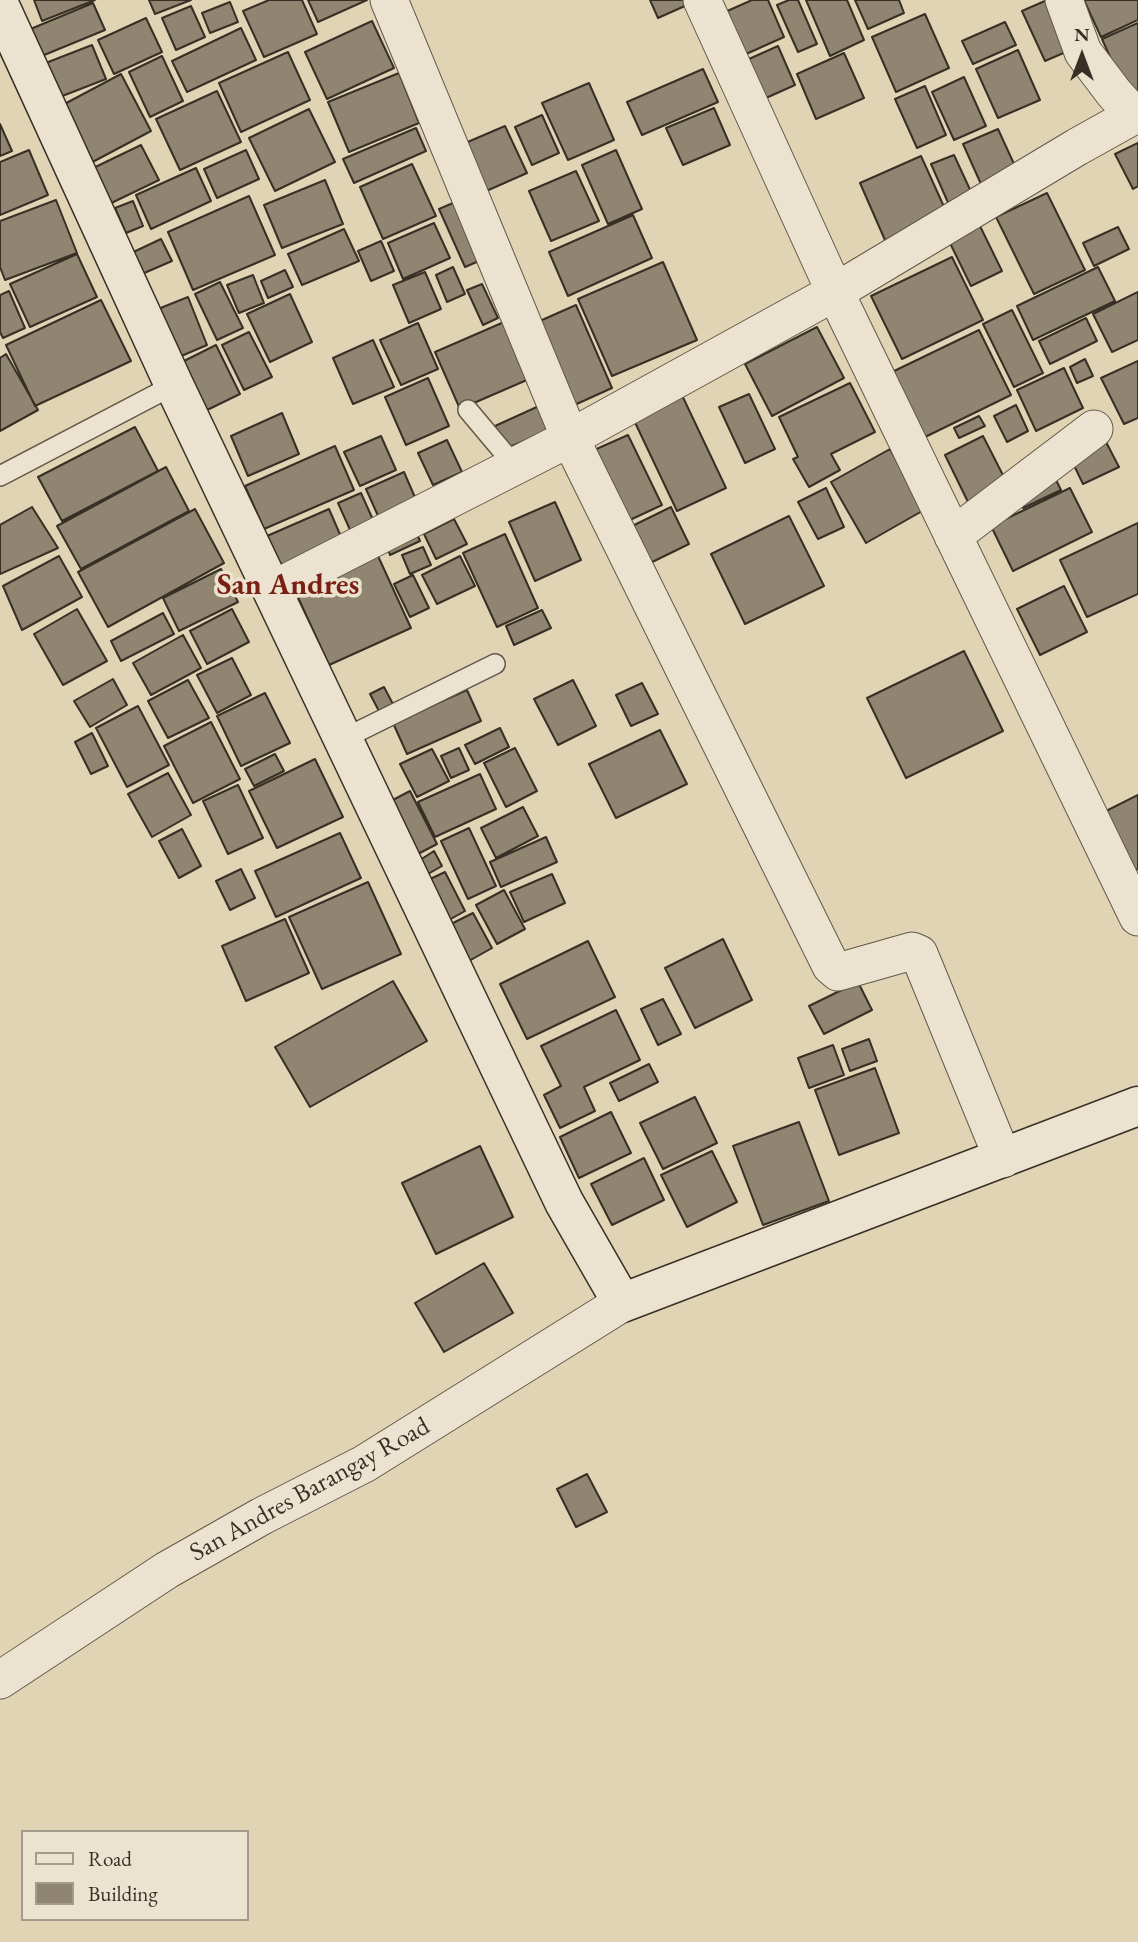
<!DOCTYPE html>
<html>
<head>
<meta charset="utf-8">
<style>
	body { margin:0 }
	#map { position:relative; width:1138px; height:1942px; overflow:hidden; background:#e0d4b5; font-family:"EB Garamond",serif }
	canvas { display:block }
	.legend { position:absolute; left:21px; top:1830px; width:228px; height:91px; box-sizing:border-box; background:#ebe3cf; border:2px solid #a39b8b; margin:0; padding:9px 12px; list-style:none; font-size:21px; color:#382f25 }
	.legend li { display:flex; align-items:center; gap:14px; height:35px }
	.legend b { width:35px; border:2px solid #a39b8b }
	.north { position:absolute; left:1047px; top:21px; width:70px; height:70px; -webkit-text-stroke:5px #ebe3cf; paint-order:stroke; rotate:0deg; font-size:19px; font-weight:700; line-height:28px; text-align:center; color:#382f25 }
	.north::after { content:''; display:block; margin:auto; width:24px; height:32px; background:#382f25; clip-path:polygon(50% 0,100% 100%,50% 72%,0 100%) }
</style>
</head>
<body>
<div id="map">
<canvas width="1138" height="1942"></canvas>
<ul class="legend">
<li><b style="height:9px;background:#ebe3cf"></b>Road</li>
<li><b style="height:19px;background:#8f8570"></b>Building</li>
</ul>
<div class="north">N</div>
</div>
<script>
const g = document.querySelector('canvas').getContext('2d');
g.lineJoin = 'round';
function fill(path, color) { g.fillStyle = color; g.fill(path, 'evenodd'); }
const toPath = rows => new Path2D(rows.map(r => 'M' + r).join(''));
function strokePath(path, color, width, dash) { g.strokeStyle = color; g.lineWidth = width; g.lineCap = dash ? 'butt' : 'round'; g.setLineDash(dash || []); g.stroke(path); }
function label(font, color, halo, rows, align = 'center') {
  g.font = font + ' "EB Garamond",serif'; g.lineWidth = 7; g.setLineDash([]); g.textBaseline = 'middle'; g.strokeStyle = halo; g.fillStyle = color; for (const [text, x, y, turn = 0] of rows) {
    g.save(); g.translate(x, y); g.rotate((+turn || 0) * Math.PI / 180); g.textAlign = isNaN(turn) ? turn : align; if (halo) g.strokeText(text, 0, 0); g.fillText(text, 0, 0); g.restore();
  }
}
const building = toPath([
	[34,0,95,0,42,21,34,0],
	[149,0,191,0,155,14,149,0],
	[269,0,302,0,317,34,264,57,243,11,269,0],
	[308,0,367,0,318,22,308,0],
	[650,0,695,0,696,1,658,18,650,0],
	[752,0,768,0,784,37,735,59,716,16,752,0],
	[789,0,798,0,817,44,798,52,777,5,789,0],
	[806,0,847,0,864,40,830,56,806,0],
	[855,0,899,0,904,13,868,29,855,0],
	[1047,0,1075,48,1045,61,1022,11,1047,0],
	[1084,0,1138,0,1138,20,1101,37,1084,0],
	[230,2,238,22,210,33,202,13,230,2],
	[93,3,105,30,32,60,21,33,93,3],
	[191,6,205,37,176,50,162,18,191,6],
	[925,14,949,68,896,92,872,37,925,14],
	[146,18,162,52,114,74,98,40,146,18],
	[372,21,394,68,327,99,305,52,372,21],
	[1005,22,1016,45,973,64,962,41,1005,22],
	[1138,23,1138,98,1130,102,1102,39,1138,23],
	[241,28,256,60,187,92,172,61,241,28],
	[92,45,106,79,52,100,38,66,92,45],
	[778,46,795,85,757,102,740,63,778,46],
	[1018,50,1040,100,998,118,976,69,1018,50],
	[288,52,310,100,241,132,219,83,288,52],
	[844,53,864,98,816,119,797,74,844,53],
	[162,56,183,101,150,117,129,72,162,56],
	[703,69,718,102,642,135,627,102,703,69],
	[399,73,419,123,349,152,328,102,399,73],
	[121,74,151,131,85,166,55,109,121,74],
	[964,77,986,126,954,140,932,92,964,77],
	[589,83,614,140,568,160,542,103,589,83],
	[925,86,946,135,917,148,895,99,925,86],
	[217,91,241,142,180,170,156,119,217,91],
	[714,108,730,145,683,165,666,128,714,108],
	[309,109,335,162,275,191,249,138,309,109],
	[542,115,559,153,532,165,515,127,542,115],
	[0,124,12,151,0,156,0,124],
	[505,126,527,173,484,192,463,144,505,126],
	[416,128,426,151,354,183,343,159,416,128],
	[998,129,1020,177,985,193,963,144,998,129],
	[1138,143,1138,186,1133,189,1115,154,1138,143],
	[141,145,159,180,103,207,85,172,141,145],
	[29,150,48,195,0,215,0,162,29,150],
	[246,150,259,179,217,198,204,169,246,150],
	[616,150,642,209,608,224,582,165,616,150],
	[954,155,973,196,950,207,931,164,954,155],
	[921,156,950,220,888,247,860,183,921,156],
	[412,164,436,216,383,239,360,187,412,164],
	[196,168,211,201,151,229,136,195,196,168],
	[576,171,599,221,551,241,529,191,576,171],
	[325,180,343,224,282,248,264,205,325,180],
	[1047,193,1085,270,1034,294,996,217,1047,193],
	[249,196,275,255,193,290,168,232,249,196],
	[56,200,77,253,5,280,0,267,0,221,56,200],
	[460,200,486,258,465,267,439,209,460,200],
	[133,201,143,226,126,233,115,208,133,201],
	[633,215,652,258,568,296,549,252,633,215],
	[434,223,450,258,403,279,388,243,434,223],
	[979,224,1002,271,971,286,948,239,979,224],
	[1118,227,1129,249,1094,266,1083,243,1118,227],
	[344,229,359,261,302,285,288,254,344,229],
	[161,239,172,261,135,277,125,256,161,239],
	[381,241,394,271,371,281,358,251,381,241],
	[77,254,97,297,30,327,10,284,77,254],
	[952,257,983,320,902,359,871,296,952,257],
	[663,262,697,340,612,376,578,299,663,262],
	[453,267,465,294,447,302,436,275,453,267],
	[1098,267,1115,301,1033,340,1017,306,1098,267],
	[285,270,293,287,268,298,261,281,285,270],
	[425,272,441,309,409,323,393,285,425,272],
	[253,275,264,303,239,313,227,285,253,275],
	[220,282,243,328,217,340,195,294,220,282],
	[482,284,498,318,483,325,467,290,482,284],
	[9,291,25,328,3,338,0,332,0,295,9,291],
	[1138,292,1138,340,1112,352,1093,314,1138,292],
	[290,294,312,342,270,362,247,314,290,294],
	[188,297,207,345,172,360,153,311,188,297],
	[101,300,131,361,35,406,6,345,101,300],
	[576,305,612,388,570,407,533,324,576,305],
	[1012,310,1043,373,1014,387,983,324,1012,310],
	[1086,318,1097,341,1050,364,1039,341,1086,318],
	[511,319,536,376,460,409,435,352,511,319],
	[418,323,438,369,401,385,380,340,418,323],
	[817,327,844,378,772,416,745,364,817,327],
	[979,330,1011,395,923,438,890,373,979,330],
	[249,332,272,377,244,390,222,345,249,332],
	[373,340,394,387,353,404,333,358,373,340],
	[216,345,240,394,205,411,182,362,216,345],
	[6,354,38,410,0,431,0,358,6,354],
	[1085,359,1093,376,1077,383,1070,367,1085,359],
	[1138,361,1138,418,1124,424,1101,378,1138,361],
	[1064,368,1083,408,1036,431,1017,390,1064,368],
	[428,378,449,426,406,445,385,397,428,378],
	[850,383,875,432,831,454,840,470,809,487,793,459,798,457,779,417,850,383],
	[680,391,726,488,677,511,631,414,680,391],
	[749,394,775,449,745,463,719,407,749,394],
	[1016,405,1028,431,1007,442,994,416,1016,405],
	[539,406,550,430,505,449,495,426,539,406],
	[282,413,299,454,248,476,231,436,282,413],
	[979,416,985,426,959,438,954,428,979,416],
	[135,427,158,471,62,521,38,477,135,427],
	[628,435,662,505,617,526,583,455,628,435],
	[381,436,396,470,360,486,344,452,381,436],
	[983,436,1007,483,968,502,945,455,983,436],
	[1104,438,1119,467,1083,484,1069,455,1104,438],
	[447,440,462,472,433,485,418,453,447,440],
	[335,446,354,490,264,529,245,486,335,446],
	[890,449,924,510,866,543,831,482,890,449],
	[166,467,189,511,81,569,57,526,166,467],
	[404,472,417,502,379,518,366,489,404,472],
	[1053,474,1061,490,1023,508,1016,493,1053,474],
	[826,488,844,527,818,539,798,502,826,488],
	[1070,488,1092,532,1013,571,991,526,1070,488],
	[361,493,374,522,351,532,338,503,361,493],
	[555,502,581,560,535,581,509,522,555,502],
	[32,507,58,548,0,574,0,525,32,507],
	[671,507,689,544,638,569,620,532,671,507],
	[195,509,224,563,108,627,78,572,195,509],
	[329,509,342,539,280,567,267,536,329,509],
	[789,516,824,586,745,624,711,554,789,516],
	[454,519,467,544,436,559,424,534,454,519],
	[1138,523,1138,594,1087,617,1060,560,1138,523],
	[413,524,420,541,390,555,383,537,413,524],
	[505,534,538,608,497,627,463,553,505,534],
	[423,547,431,565,410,574,402,555,423,547],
	[59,556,82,597,22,630,3,586,59,556],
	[378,556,411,628,329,665,296,593,378,556],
	[460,556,475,586,437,604,422,575,460,556],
	[221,569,238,602,179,631,163,598,221,569],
	[413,575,429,608,410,617,394,584,413,575],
	[1064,586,1087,632,1040,655,1017,609,1064,586],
	[77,609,107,661,63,685,34,634,77,609],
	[232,609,249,642,207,664,190,631,232,609],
	[542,610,551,628,514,645,506,626,542,610],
	[163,613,174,634,121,661,111,641,163,613],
	[183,635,201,668,151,695,133,663,183,635],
	[964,651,1003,731,906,778,867,698,964,651],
	[232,658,251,695,217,713,197,675,232,658],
	[113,679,127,705,90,727,74,701,113,679],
	[188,680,209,718,168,738,148,701,188,680],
	[573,680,596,726,558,745,534,699,573,680],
	[642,683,658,714,631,726,616,695,642,683],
	[384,687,394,706,380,713,370,694,384,687],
	[467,690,481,721,407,754,393,723,467,690],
	[265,693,290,743,241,766,217,716,265,693],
	[138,706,169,765,127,787,96,728,138,706],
	[211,722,240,779,193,803,164,746,211,722],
	[500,728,509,747,475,764,465,745,500,728],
	[660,730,687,784,616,818,589,764,660,730],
	[92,733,108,766,91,774,75,742,92,733],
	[459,748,469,770,451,778,441,756,459,748],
	[515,748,537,791,506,807,484,763,515,748],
	[432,749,449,781,417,797,400,764,432,749],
	[275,754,284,771,254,786,245,769,275,754],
	[315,759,343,817,277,848,249,791,315,759],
	[168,773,191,815,152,837,128,794,168,773],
	[480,774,496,809,435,837,418,802,480,774],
	[238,785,263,838,228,854,203,801,238,785],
	[410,791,437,844,416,855,389,802,410,791],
	[1138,795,1138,869,1134,871,1104,812,1138,795],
	[523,807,538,836,496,858,481,828,523,807],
	[469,828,496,886,468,899,441,841,469,828],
	[182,829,201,866,179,878,159,841,182,829],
	[340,833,361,878,276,917,255,871,340,833],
	[546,837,557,862,501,887,490,862,546,837],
	[434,851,442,866,428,874,420,860,434,851],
	[241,869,255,898,230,910,216,881,241,869],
	[445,872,465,911,449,920,428,880,445,872],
	[552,874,565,903,524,922,510,892,552,874],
	[368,882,401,954,322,989,289,917,368,882],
	[504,890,525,929,497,944,476,905,504,890],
	[473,913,492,948,469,961,449,925,473,913],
	[285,919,309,973,246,1001,222,946,285,919],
	[723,939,752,1000,695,1028,665,968,723,939],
	[588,941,615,997,527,1039,500,984,588,941],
	[393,981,427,1041,310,1107,275,1047,393,981],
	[858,982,872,1010,824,1034,809,1006,858,982],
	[663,999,681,1034,658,1045,641,1009,663,999],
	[616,1010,640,1060,584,1087,595,1111,560,1128,544,1095,561,1086,541,1046,616,1010],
	[869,1039,877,1061,850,1071,842,1049,869,1039],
	[833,1045,844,1075,809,1088,798,1058,833,1045],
	[649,1064,658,1082,619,1101,610,1083,649,1064],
	[875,1068,899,1133,839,1155,815,1090,875,1068],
	[695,1097,717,1143,663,1169,640,1123,695,1097],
	[611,1112,631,1153,579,1178,560,1137,611,1112],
	[799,1122,829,1201,763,1225,733,1146,799,1122],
	[480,1146,513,1217,436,1254,402,1183,480,1146],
	[712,1151,737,1202,687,1227,661,1175,712,1151],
	[644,1158,664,1200,612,1225,591,1184,644,1158],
	[484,1263,513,1313,444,1352,415,1303,484,1263],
	[587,1474,607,1512,576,1527,557,1489,587,1474]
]);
fill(building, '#8f8570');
strokePath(building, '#382f25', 2);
const lane = toPath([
	[468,410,515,466],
	[0,476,174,385],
	[343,739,495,664]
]);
const street = toPath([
	[389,0,570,438,831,966,838,972,912,951,919,954,1003,1159],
	[702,0,835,292,1138,917],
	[1064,0,1083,52,1114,93,1134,115],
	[953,536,1094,429],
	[272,590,570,438,835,292,1077,147,1138,113],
	[0,1680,167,1570,262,1516,364,1464,622,1303]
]);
const secondary = toPath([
	[0,6,174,385,564,1202,622,1303,1138,1106]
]);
strokePath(lane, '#625849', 22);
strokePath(street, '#625849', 39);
strokePath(secondary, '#382f25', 41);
strokePath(lane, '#ebe3cf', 19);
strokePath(street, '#ebe3cf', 37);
strokePath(secondary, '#ebe3cf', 38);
label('26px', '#382f25', '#ebe3cf', [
	["San Andres Barangay Road",310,1490,-29]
]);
label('bold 30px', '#7a1f14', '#ebe3cf', [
	["San Andres",288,586]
]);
</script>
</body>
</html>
